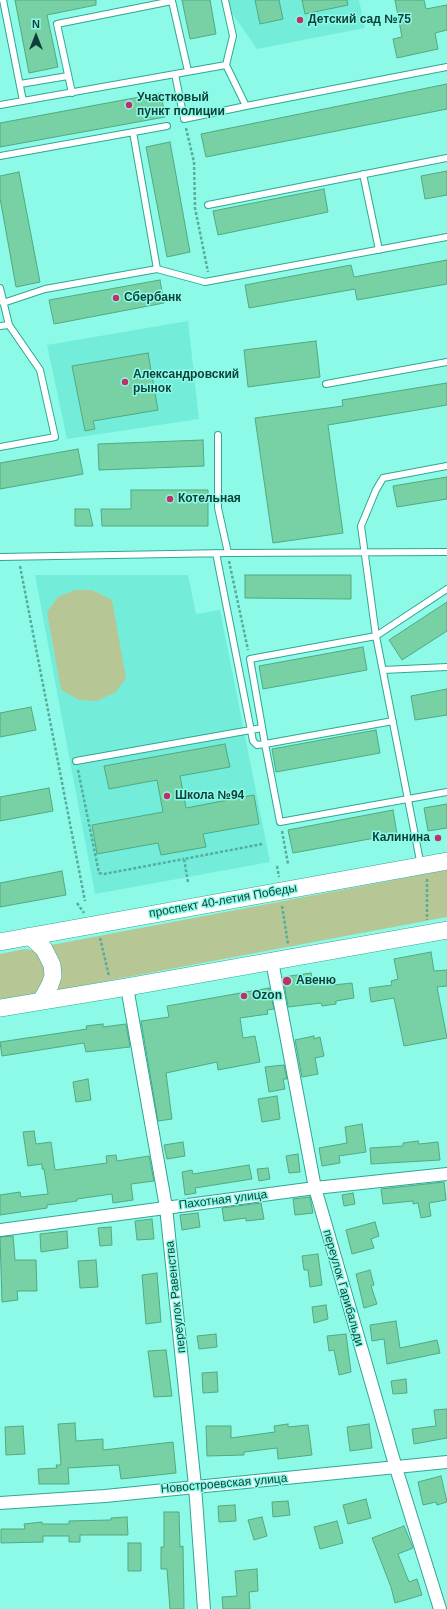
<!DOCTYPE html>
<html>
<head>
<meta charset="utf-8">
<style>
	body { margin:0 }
	#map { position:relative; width:447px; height:1609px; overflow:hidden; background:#8cfae7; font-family:Arial,sans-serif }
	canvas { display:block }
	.north { position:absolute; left:16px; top:16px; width:40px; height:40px; -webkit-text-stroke:3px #8cfae7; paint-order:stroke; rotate:0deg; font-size:11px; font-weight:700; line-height:16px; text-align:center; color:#0d3f38 }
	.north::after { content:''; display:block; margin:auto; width:14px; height:18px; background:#0d3f38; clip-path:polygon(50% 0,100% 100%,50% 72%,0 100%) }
</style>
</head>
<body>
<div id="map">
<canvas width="447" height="1609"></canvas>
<div class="north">N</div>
</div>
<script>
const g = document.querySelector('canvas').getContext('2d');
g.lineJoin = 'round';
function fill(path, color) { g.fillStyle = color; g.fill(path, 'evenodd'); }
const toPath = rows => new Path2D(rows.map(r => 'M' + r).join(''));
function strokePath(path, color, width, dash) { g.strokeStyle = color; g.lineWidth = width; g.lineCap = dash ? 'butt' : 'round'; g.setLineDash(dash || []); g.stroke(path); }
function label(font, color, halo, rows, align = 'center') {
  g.font = font + ' Arial,sans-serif'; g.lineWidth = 3; g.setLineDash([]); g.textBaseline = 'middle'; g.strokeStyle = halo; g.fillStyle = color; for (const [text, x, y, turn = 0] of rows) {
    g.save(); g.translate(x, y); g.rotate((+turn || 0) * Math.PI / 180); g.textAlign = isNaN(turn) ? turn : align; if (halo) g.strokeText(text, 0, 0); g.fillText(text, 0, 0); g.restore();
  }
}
fill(toPath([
	[229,0,359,0,365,28,257,49,231,12],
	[188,321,199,419,67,439,47,345],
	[35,575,188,575,196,614,220,610,270,862,95,894]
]), '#73edda');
fill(toPath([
	[75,590,92,590,112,600,126,678,116,692,97,701,79,700,61,690,47,612,58,597],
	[447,870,447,917,53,991,59,982,61,970,58,957,51,945],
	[25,949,36,951,47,966,39,993,0,999,0,954]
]), '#b7c695');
const building = toPath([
	[15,0,96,0,96,5,47,15,58,67,29,73,15,0],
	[182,0,210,0,216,34,190,39,182,0],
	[255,0,279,0,283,19,260,24,255,0],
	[302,0,347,0,348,5,305,14,302,0],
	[395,0,424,0,426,9,447,5,447,30,435,33,438,49,397,58,393,39,402,37,395,0],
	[447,84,447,109,206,157,201,134,447,84],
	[161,93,165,117,0,147,0,123,161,93],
	[170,142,190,252,167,257,146,147,170,142],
	[447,171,447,195,425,199,421,176,447,171],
	[19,172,40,282,16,287,0,198,0,176,19,172],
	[324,189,328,212,218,235,213,211,324,189],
	[447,260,447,284,357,300,355,289,249,308,245,285,351,265,354,277,447,260],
	[160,280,164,303,54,324,49,300,160,280],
	[316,341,320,377,248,387,244,350,316,341],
	[148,353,158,410,93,421,95,429,85,431,72,366,148,353],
	[447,383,447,405,328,425,343,533,273,543,255,418,343,406,342,400,447,383],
	[203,440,204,466,99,470,98,444,203,440],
	[78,449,83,474,0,489,0,463,78,449],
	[447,477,447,499,397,507,393,486,447,477],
	[131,490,208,490,208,526,102,526,101,509,131,509,131,490],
	[75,509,89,509,93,526,75,526,75,509],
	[245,575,351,575,351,599,245,598,245,575],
	[447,602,447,631,402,660,389,640,447,602],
	[363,647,367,670,263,689,259,666,363,647],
	[447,689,447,715,415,720,411,696,447,689],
	[31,707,36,730,0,737,0,713,31,707],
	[376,730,380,753,276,772,272,749,376,730],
	[225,744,230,767,180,776,186,808,254,795,259,824,203,834,206,847,161,855,158,843,97,854,92,825,163,812,157,780,109,789,104,766,225,744],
	[49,788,53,811,0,821,0,797,49,788],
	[447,804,447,828,428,831,424,808,447,804],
	[393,810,397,834,293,853,288,830,393,810],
	[62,871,66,895,0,907,0,883,62,871],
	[431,952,434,971,447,970,447,986,437,987,447,1038,404,1046,394,998,371,1002,369,988,392,985,391,981,398,979,394,959,431,952],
	[311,973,313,982,333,980,333,985,352,983,354,998,336,1001,336,1004,322,1006,321,1003,288,1007,283,977,311,973],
	[269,988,274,1009,267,1010,268,1014,240,1018,243,1038,255,1036,260,1062,218,1070,217,1062,166,1073,172,1119,158,1121,141,1021,169,1017,167,1006,269,988],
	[103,1024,103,1027,126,1024,130,1047,86,1052,84,1043,2,1056,0,1042,87,1029,86,1026,103,1024],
	[314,1036,314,1039,320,1037,324,1056,315,1058,318,1074,302,1077,295,1040,314,1036],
	[284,1065,287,1079,283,1079,285,1089,269,1092,265,1067,284,1065],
	[88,1079,91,1100,76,1102,73,1082,88,1079],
	[277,1096,280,1119,262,1122,258,1099,277,1096],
	[362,1124,366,1152,339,1156,340,1163,322,1166,319,1148,347,1143,345,1127,362,1124],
	[34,1131,36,1144,51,1142,55,1170,107,1163,106,1156,116,1155,117,1161,149,1156,154,1181,131,1184,133,1200,113,1203,112,1194,77,1199,77,1201,47,1205,47,1208,0,1215,0,1195,20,1192,21,1197,48,1194,44,1169,42,1169,42,1164,28,1166,23,1132,34,1131],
	[418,1141,419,1144,438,1142,440,1160,371,1164,370,1148,403,1146,403,1143,418,1141],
	[183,1142,185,1156,167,1159,164,1145,183,1142],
	[298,1154,300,1172,289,1173,286,1156,298,1154],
	[249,1165,252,1179,195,1188,196,1193,185,1195,182,1172,192,1170,193,1174,249,1165],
	[268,1168,270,1179,259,1181,257,1169,268,1168],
	[444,1182,446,1200,429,1203,431,1216,421,1218,418,1203,413,1204,413,1201,383,1204,381,1189,444,1182],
	[353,1193,355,1204,344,1206,342,1195,353,1193],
	[310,1197,313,1213,295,1215,293,1199,310,1197],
	[261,1203,264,1219,246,1221,246,1218,224,1221,222,1208,261,1203],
	[198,1213,200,1227,182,1230,180,1215,198,1213],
	[152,1219,154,1239,137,1240,135,1221,152,1219],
	[375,1222,379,1236,371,1239,374,1248,352,1254,346,1230,375,1222],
	[111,1227,112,1245,100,1246,98,1228,111,1227],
	[67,1231,68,1248,41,1252,40,1234,67,1231],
	[13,1236,15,1260,36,1260,37,1291,17,1291,18,1300,2,1302,0,1237,13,1236],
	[318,1254,322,1285,310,1287,308,1270,304,1270,302,1256,318,1254],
	[96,1260,98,1287,80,1288,78,1261,96,1260],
	[370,1270,374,1285,371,1286,377,1304,364,1308,356,1274,370,1270],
	[157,1273,161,1322,146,1324,142,1275,157,1273],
	[326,1305,328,1319,314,1323,312,1307,326,1305],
	[396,1321,400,1348,437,1340,440,1353,387,1364,384,1339,372,1341,370,1325,396,1321],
	[216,1334,217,1347,199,1349,197,1336,216,1334],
	[346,1334,351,1372,339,1375,334,1350,329,1351,327,1336,346,1334],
	[166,1350,172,1396,154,1397,148,1351,166,1350],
	[217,1372,218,1392,203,1393,202,1373,217,1372],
	[406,1379,407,1393,393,1394,391,1381,406,1379],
	[447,1409,447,1438,414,1444,412,1429,436,1426,434,1410,447,1409],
	[75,1423,76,1441,103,1439,103,1450,173,1442,176,1473,121,1479,119,1465,68,1468,69,1484,39,1484,38,1469,57,1468,56,1465,61,1465,58,1424,75,1423],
	[288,1424,288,1427,308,1425,312,1455,278,1459,277,1448,244,1452,244,1455,207,1456,206,1426,231,1426,231,1438,275,1432,274,1426,288,1424],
	[369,1424,372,1448,350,1451,347,1427,369,1424],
	[23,1426,25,1454,6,1455,5,1427,23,1426],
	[441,1476,447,1502,437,1505,436,1502,423,1505,418,1482,441,1476],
	[366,1499,371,1518,348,1524,343,1505,366,1499],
	[288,1501,290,1515,273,1517,272,1502,288,1501],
	[235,1505,236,1521,219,1522,218,1506,235,1505],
	[164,1512,179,1512,180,1547,183,1546,184,1609,170,1609,167,1569,161,1569,161,1547,164,1547,164,1512],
	[127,1517,128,1535,80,1535,80,1542,69,1542,69,1536,43,1536,43,1542,1,1543,1,1529,25,1529,24,1524,42,1522,42,1524,69,1524,69,1521,111,1520,111,1518,127,1517],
	[262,1517,267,1536,254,1540,248,1520,262,1517],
	[337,1521,343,1543,320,1549,314,1527,337,1521],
	[404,1526,413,1548,398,1554,409,1582,417,1579,422,1595,395,1603,391,1587,372,1538,404,1526],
	[128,1543,141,1543,141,1571,128,1571,128,1543],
	[257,1569,258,1591,249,1592,250,1609,223,1609,222,1597,237,1596,235,1571,257,1569]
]);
fill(building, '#78d0a5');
strokePath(building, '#51a981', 1);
const service = toPath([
	[3,0,23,101],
	[225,0,233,36,226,65],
	[175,74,184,119,246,106],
	[20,84,68,76],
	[72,93,57,24,172,1,188,71],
	[0,105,226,65,246,106,447,67],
	[133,132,157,269],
	[0,156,167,126],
	[363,174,379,250],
	[208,205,447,158],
	[0,288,9,325,40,370,55,437,0,447],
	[3,303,45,289,157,269,205,282,447,237],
	[0,326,9,325],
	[326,384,447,362],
	[218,435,218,508,228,553],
	[216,553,253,741,257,745,265,744,280,822,447,792],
	[0,557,228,553,447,552],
	[383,670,447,667],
	[393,721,265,744,250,659,376,636,447,589],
	[76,761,262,728],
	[421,866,376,636,361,526,376,490,383,478,447,466]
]);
const minor = toPath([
	[272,961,315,1188,396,1468,440,1609],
	[127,987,166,1207,195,1486,204,1609],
	[0,1230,315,1188,447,1174],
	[0,1503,105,1496,447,1462]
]);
const secondary = toPath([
	[30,936,44,949,52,965,53,976,50,985,41,1001],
	[0,942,447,861],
	[0,1008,127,987,447,930]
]);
strokePath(service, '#30a695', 8);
strokePath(minor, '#30a695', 14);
strokePath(secondary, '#30a695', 18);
strokePath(toPath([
	[186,128,194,162,195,208,208,272],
	[229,561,248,650],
	[20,566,85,901],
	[78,770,99,873,104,874,184,859],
	[282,831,288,864],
	[277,866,279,877],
	[427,879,427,920],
	[188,882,184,859,262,844],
	[77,903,84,913],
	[282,906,288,944],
	[100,938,109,976]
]), '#57ac9e', 2.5, [3, 2]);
strokePath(service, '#fff', 6);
strokePath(minor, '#fff', 12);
strokePath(secondary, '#fff', 17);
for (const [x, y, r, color] of [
	[300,20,4,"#bd3168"],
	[129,105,4,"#bd3168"],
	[116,298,4,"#bd3168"],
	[125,382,4,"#bd3168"],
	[170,499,4,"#bd3168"],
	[167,796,4,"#bd3168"],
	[438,838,4,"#bd3168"],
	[287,981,5,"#bd3168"],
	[244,996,4,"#bd3168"]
]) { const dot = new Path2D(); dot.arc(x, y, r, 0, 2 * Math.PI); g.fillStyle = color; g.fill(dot); strokePath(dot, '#8cfae7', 1.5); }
label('bold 12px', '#0d3f38', '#8cfae7', [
	["Детский сад №75",308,20],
	["Участковый",137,98],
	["пункт полиции",137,112],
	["Сбербанк",124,298],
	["Александровский",133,375],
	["рынок",133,389],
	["Котельная",178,499],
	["Школа №94",175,796],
	["Калинина",430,838,"right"],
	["Авеню",296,981],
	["Ozon",252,996]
], 'left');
label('12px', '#0d3f38', '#8cfae7', [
	["проспект 40-летия Победы",223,901,-10],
	["Пахотная улица",223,1200,-7],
	["переулок Гарибальди",343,1288,74],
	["переулок Равенства",176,1297,-96],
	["Новостроевская улица",224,1484,-5]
]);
</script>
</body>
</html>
